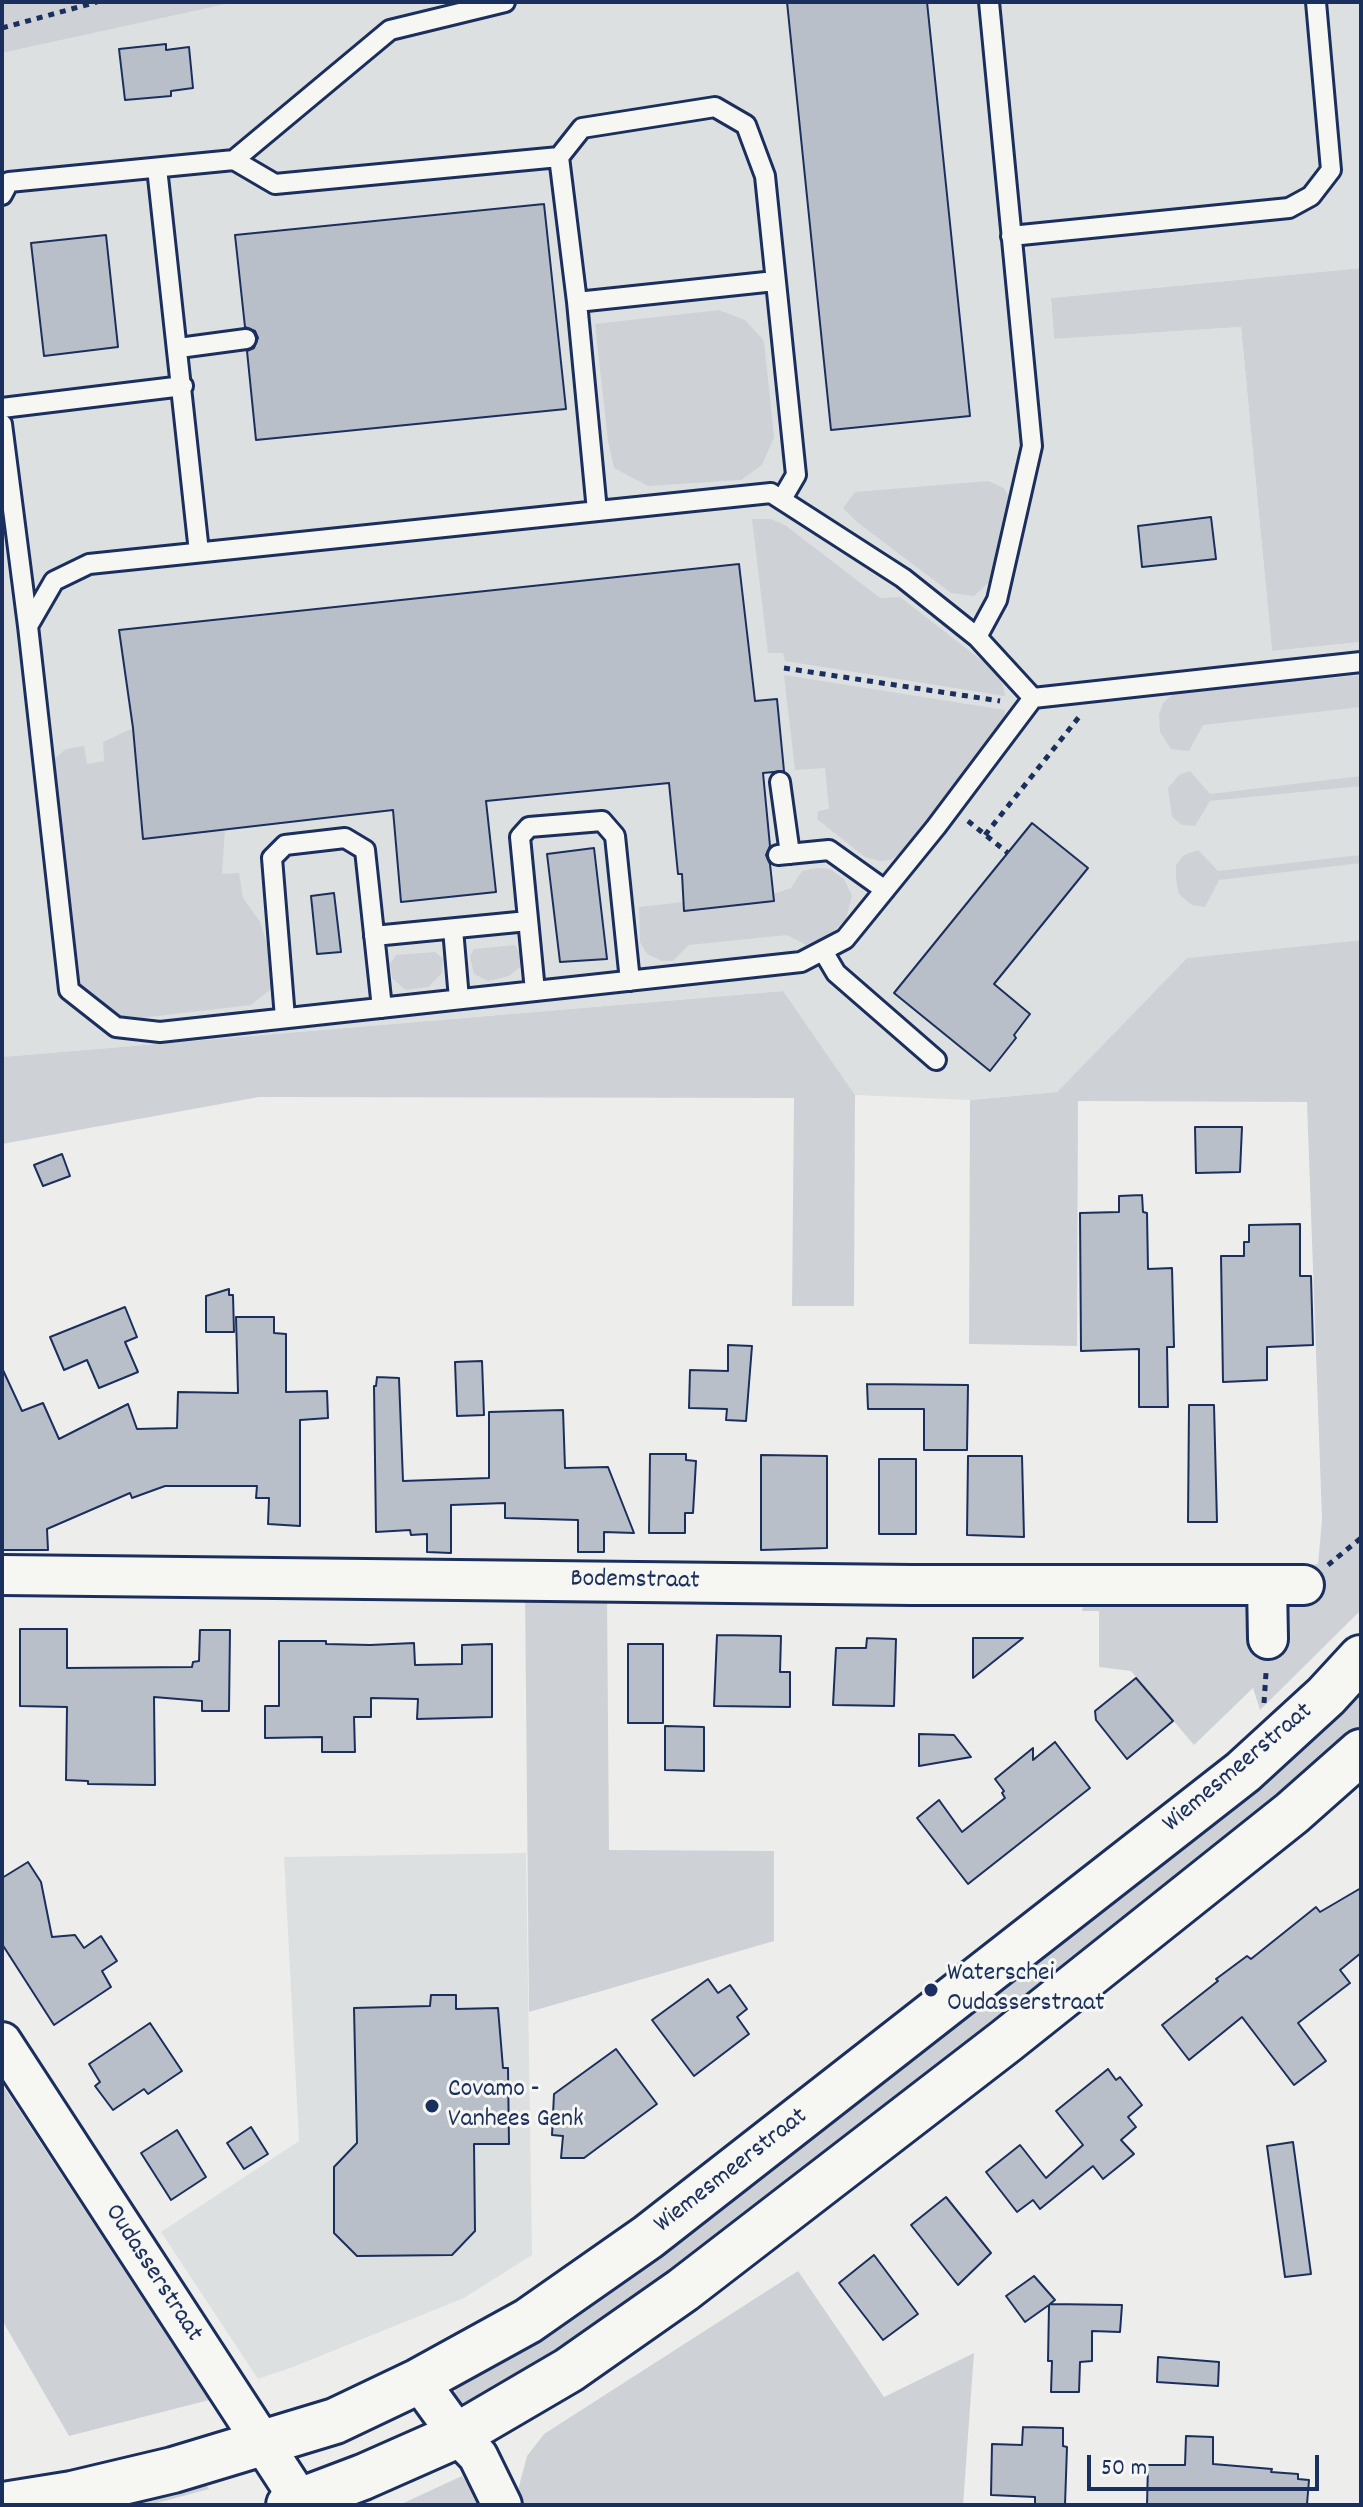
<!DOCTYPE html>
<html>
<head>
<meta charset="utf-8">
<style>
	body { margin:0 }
	#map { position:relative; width:1363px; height:2507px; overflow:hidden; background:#edeeec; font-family:Dekko,sans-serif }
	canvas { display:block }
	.frame { position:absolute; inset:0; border:4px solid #1b2f5e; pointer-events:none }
	.scale { position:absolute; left:1087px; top:2455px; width:232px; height:36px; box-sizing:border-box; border:4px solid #1b2f5e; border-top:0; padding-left:10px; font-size:24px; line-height:28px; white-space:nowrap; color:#1b2f5e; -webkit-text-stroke:6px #f6f6f2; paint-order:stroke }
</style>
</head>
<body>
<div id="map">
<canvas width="1363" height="2507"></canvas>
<div class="frame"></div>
<div class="scale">50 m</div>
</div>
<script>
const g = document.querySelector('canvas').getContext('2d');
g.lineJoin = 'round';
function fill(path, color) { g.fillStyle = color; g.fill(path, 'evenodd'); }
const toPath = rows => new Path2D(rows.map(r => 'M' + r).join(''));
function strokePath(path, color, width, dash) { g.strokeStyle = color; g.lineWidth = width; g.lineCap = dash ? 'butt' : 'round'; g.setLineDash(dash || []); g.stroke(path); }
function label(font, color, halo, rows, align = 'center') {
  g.font = font + ' Dekko,sans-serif'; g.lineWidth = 6; g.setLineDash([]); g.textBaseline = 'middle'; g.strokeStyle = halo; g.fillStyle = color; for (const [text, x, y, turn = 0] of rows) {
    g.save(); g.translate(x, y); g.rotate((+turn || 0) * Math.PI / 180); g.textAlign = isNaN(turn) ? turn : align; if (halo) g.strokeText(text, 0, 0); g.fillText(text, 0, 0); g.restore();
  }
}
fill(toPath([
	[236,2,1361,2,1361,268,1051,298,1054,339,1241,327,1272,651,1361,642,1361,940,1187,958,1057,1092,970,1100,855,1095,782,991,2,1057,2,53],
	[526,1853,532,2255,464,2298,293,2367,258,2379,161,2232,299,2141,284,1857]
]), '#dde0e1');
fill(toPath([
	[2,2,236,2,2,53],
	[1361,268,1361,642,1272,651,1241,327,1054,339,1051,298],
	[719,310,745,320,764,341,774,437,762,465,741,480,648,486,614,468,608,441,595,324],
	[988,481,1004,488,1012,503,992,580,974,596,951,593,857,522,843,508,855,492],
	[752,519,771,519,785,525,880,598,900,597,994,670,1003,685,1005,696,785,661,783,653,768,653],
	[784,675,1005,710,1004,722,902,854,890,860,880,861,865,857,817,819,818,811,829,809,825,768,795,770],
	[1361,675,1361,707,1203,725,1189,751,1171,749,1160,732,1159,715,1163,703,1173,694],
	[133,728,143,838,225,828,222,874,239,873,243,898,260,922,269,951,271,989,251,1005,132,1019,115,1016,91,1002,80,983,54,768,55,758,66,749,84,746,87,764,104,761,103,742],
	[1190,771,1210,794,1361,776,1361,786,1210,801,1195,826,1182,825,1172,817,1168,788,1179,775],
	[1198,850,1218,871,1361,855,1361,863,1219,880,1205,907,1192,905,1179,894,1176,880,1176,865,1184,855],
	[817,868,830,869,844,879,852,896,846,919,828,936,806,945,787,935,689,945,673,961,662,961,647,954,640,942,639,907,683,902,686,911,773,901,773,894,791,888,802,871],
	[1361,940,1361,1610,1260,1710,1253,1688,1194,1745,1131,1671,1099,1667,1099,1611,1082,1611,1086,1595,1238,1596,1280,1612,1291,1598,1308,1597,1310,1565,1318,1564,1322,1520,1307,1102,1078,1101,1077,1346,969,1344,970,1100,1057,1092,1187,958],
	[515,945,521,956,520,967,509,976,488,981,474,974,470,956,474,949],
	[435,952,443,959,442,973,428,987,406,990,392,978,390,964,396,955],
	[783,991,855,1095,854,1306,792,1306,794,1098,259,1097,2,1144,2,1057],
	[607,1591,609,1850,774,1851,774,1941,529,2012,525,1592],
	[1361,1688,1361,1728,1355,1736,801,2178,558,2353,470,2405,461,2407,454,2398,457,2382],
	[2,2084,209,2400,69,2436,2,2320],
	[798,2271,884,2397,974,2353,963,2505,522,2505,518,2490,527,2456,544,2434],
	[462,2476,483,2505,399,2505],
	[206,2484,209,2489,150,2505,114,2505]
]), '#ced2d7');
const building = toPath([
	[787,2,927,2,970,416,831,430,787,2],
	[166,44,166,50,189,47,193,88,171,91,171,96,125,100,119,49,166,44],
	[544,204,566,409,256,440,247,351,254,348,258,338,255,331,245,327,235,235,544,204],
	[106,235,118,347,44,356,31,243,106,235],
	[1211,517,1216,559,1142,567,1138,526,1211,517],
	[739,564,755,701,777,699,784,771,763,773,770,846,766,855,770,864,774,901,684,911,682,874,678,874,669,783,486,801,496,892,401,902,393,810,143,839,133,728,119,630,739,564],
	[1032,823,1088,868,994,984,1030,1014,1014,1035,1016,1038,990,1071,894,993,1032,823],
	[594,848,607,959,560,962,547,854,594,848],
	[334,893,341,952,317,954,311,896,334,893],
	[1195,1127,1242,1127,1240,1172,1196,1173,1195,1127],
	[62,1154,70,1176,43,1186,34,1165,62,1154],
	[1142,1195,1143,1212,1147,1213,1148,1269,1172,1268,1174,1347,1167,1347,1168,1407,1139,1407,1139,1349,1081,1351,1080,1213,1119,1212,1119,1196,1142,1195],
	[1300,1224,1300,1276,1311,1276,1313,1345,1267,1347,1267,1380,1223,1382,1221,1256,1244,1256,1244,1242,1249,1242,1249,1225,1300,1224],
	[229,1289,229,1295,233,1295,234,1332,206,1332,206,1296,229,1289],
	[125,1307,137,1337,125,1342,138,1372,99,1388,87,1360,64,1370,50,1337,125,1307],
	[236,1317,274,1317,274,1333,286,1334,286,1392,327,1391,328,1418,300,1420,300,1526,268,1524,269,1498,256,1498,257,1486,165,1486,132,1498,130,1493,47,1529,48,1550,2,1550,2,1368,22,1411,43,1403,59,1439,128,1404,137,1429,177,1428,178,1392,238,1393,236,1317],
	[728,1345,752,1346,746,1421,726,1420,727,1409,689,1408,690,1370,728,1371,728,1345],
	[482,1361,484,1415,457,1416,455,1362,482,1361],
	[377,1377,399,1378,403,1481,489,1478,489,1412,563,1410,565,1468,608,1467,634,1533,604,1532,604,1552,578,1552,578,1520,505,1518,505,1503,451,1505,451,1553,427,1552,427,1534,411,1535,410,1530,376,1532,374,1386,376,1386,377,1377],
	[867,1384,968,1385,967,1450,924,1450,924,1409,868,1409,867,1384],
	[1189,1405,1214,1405,1217,1522,1188,1522,1189,1405],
	[650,1454,686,1454,686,1460,696,1461,693,1513,685,1513,685,1533,649,1533,650,1454],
	[761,1455,827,1456,827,1548,761,1550,761,1455],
	[968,1456,1022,1456,1024,1537,967,1535,968,1456],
	[879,1459,916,1459,916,1534,879,1534,879,1459],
	[20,1629,67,1629,67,1668,192,1667,193,1662,199,1661,200,1630,230,1630,229,1711,202,1711,202,1701,154,1697,155,1785,88,1784,88,1781,66,1780,67,1707,20,1706,20,1629],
	[717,1635,781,1636,780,1672,790,1672,790,1707,714,1706,717,1635],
	[867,1638,896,1639,894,1706,833,1705,836,1648,866,1648,867,1638],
	[973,1638,1023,1638,973,1678,973,1638],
	[279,1641,326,1641,326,1644,370,1645,414,1643,415,1665,462,1664,462,1645,492,1644,492,1717,417,1719,418,1699,371,1698,371,1717,354,1717,355,1752,322,1752,322,1737,265,1738,265,1706,279,1706,279,1641],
	[628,1644,663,1644,663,1723,628,1723,628,1644],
	[1136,1678,1173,1721,1127,1759,1096,1720,1095,1711,1136,1678],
	[665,1726,704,1727,704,1771,665,1770,665,1726],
	[919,1734,954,1735,971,1757,919,1766,919,1734],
	[1055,1742,1090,1788,968,1884,917,1818,939,1800,962,1832,1005,1798,1002,1793,1004,1791,995,1779,1033,1748,1033,1760,1055,1742],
	[28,1862,41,1882,52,1937,75,1935,84,1948,101,1936,117,1961,102,1971,111,1987,54,2025,2,1944,2,1878,28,1862],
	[1361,1888,1361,1953,1340,1970,1350,1983,1298,2023,1326,2061,1294,2085,1242,2017,1189,2060,1162,2025,1218,1981,1216,1979,1247,1956,1251,1959,1316,1907,1320,1912,1361,1888],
	[708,1979,718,1993,730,1985,747,2009,737,2017,749,2034,694,2076,652,2020,708,1979],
	[431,1995,456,1995,456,2009,498,2008,503,2068,508,2068,509,2144,474,2144,475,2231,452,2255,357,2256,334,2233,334,2167,357,2143,354,2008,430,2006,431,1995],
	[150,2023,182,2071,148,2094,144,2089,113,2110,95,2086,100,2082,89,2064,150,2023],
	[616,2049,657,2104,584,2158,561,2158,563,2136,552,2135,554,2094,616,2049],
	[1108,2069,1116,2080,1120,2077,1142,2105,1128,2117,1136,2127,1121,2140,1134,2154,1103,2179,1093,2166,1040,2209,1033,2200,1017,2212,986,2172,1020,2145,1046,2178,1083,2145,1056,2111,1108,2069],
	[251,2127,268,2154,244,2169,227,2143,251,2127],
	[177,2130,206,2177,171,2200,141,2153,177,2130],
	[1293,2142,1311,2274,1285,2277,1267,2146,1293,2142],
	[946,2197,991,2253,958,2285,911,2225,946,2197],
	[874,2255,918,2314,883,2340,839,2283,874,2255],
	[1034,2276,1055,2300,1050,2304,1122,2305,1120,2332,1092,2331,1092,2361,1080,2362,1079,2392,1051,2392,1052,2361,1048,2361,1049,2305,1025,2322,1006,2296,1034,2276],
	[1158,2357,1219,2362,1218,2386,1157,2382,1158,2357],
	[1023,2427,1063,2428,1063,2446,1067,2447,1065,2505,1035,2505,1035,2497,991,2495,992,2444,1022,2445,1023,2427],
	[1186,2436,1213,2437,1213,2464,1272,2469,1271,2472,1298,2474,1298,2479,1309,2480,1307,2504,1147,2505,1148,2465,1185,2465,1186,2436]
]);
fill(building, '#b9bfc8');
strokePath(building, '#1b2f5e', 2);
const service = toPath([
	[234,160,275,184,559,157],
	[157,168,199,552],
	[2,195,9,182,234,160,390,30,505,2],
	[1011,236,1289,208,1311,196,1331,170,1316,2],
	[577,302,775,281],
	[179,348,246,339],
	[2,408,183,386],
	[2,424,28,626],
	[597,511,577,302,559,157,582,128,715,107,746,125,765,176,796,475,782,499],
	[977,637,997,600,1032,446,989,2],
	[1033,698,977,637,903,578,771,493,89,564,54,581,28,626,69,990,116,1027,160,1032,801,962,845,939,936,827,1033,698,1361,662],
	[780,782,790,854],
	[778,855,829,850,885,890],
	[453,929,459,999],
	[374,936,528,921],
	[823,951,836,973,936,1060],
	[535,991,520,837,529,827,602,821,615,836,630,981],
	[285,1018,272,858,285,845,345,838,365,850,382,1008]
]);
const minor = toPath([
	[2,1575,912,1585,1304,1585],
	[1267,1585,1268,1639],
	[2,2042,303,2505],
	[419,2381,458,2435,478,2456,502,2505]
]);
const secondary = toPath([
	[3,2505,72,2494,173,2470,335,2421,419,2381,528,2321,648,2237,1243,1772,1326,1696,1361,1658],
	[289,2505,363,2477,458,2435,569,2370,683,2290,1006,2041,1292,1813,1361,1752]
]);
strokePath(service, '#1b2f5e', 24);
strokePath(minor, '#1b2f5e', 44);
strokePath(secondary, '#1b2f5e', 50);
strokePath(toPath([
	[2,28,97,2],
	[784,668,1000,701],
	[968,821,1008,853],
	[985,835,1079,717],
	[1328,1565,1361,1538],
	[1264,1703,1266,1673]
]), '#1b2f5e', 5, [6, 6]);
strokePath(service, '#f6f6f2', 18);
strokePath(minor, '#f6f6f2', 38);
strokePath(secondary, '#f6f6f2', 44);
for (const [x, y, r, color] of [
	[931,1990,8,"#1b2f5e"],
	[432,2106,8,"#1b2f5e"]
]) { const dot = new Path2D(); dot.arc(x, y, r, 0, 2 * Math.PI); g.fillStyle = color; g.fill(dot); strokePath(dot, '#f6f6f2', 3); }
label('26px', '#1b2f5e', '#f6f6f2', [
	["Bodemstraat",635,1582,1],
	["Wiemesmeerstraat",1239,1769,-40],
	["Wiemesmeerstraat",732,2172,-38],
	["Oudasserstraat",152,2274,57]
]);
label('26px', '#1b2f5e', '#f6f6f2', [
	["Waterschei",947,1975],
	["Oudasserstraat",947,2005],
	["Covamo -",448,2091],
	["Vanhees Genk",448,2121]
], 'left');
</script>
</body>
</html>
